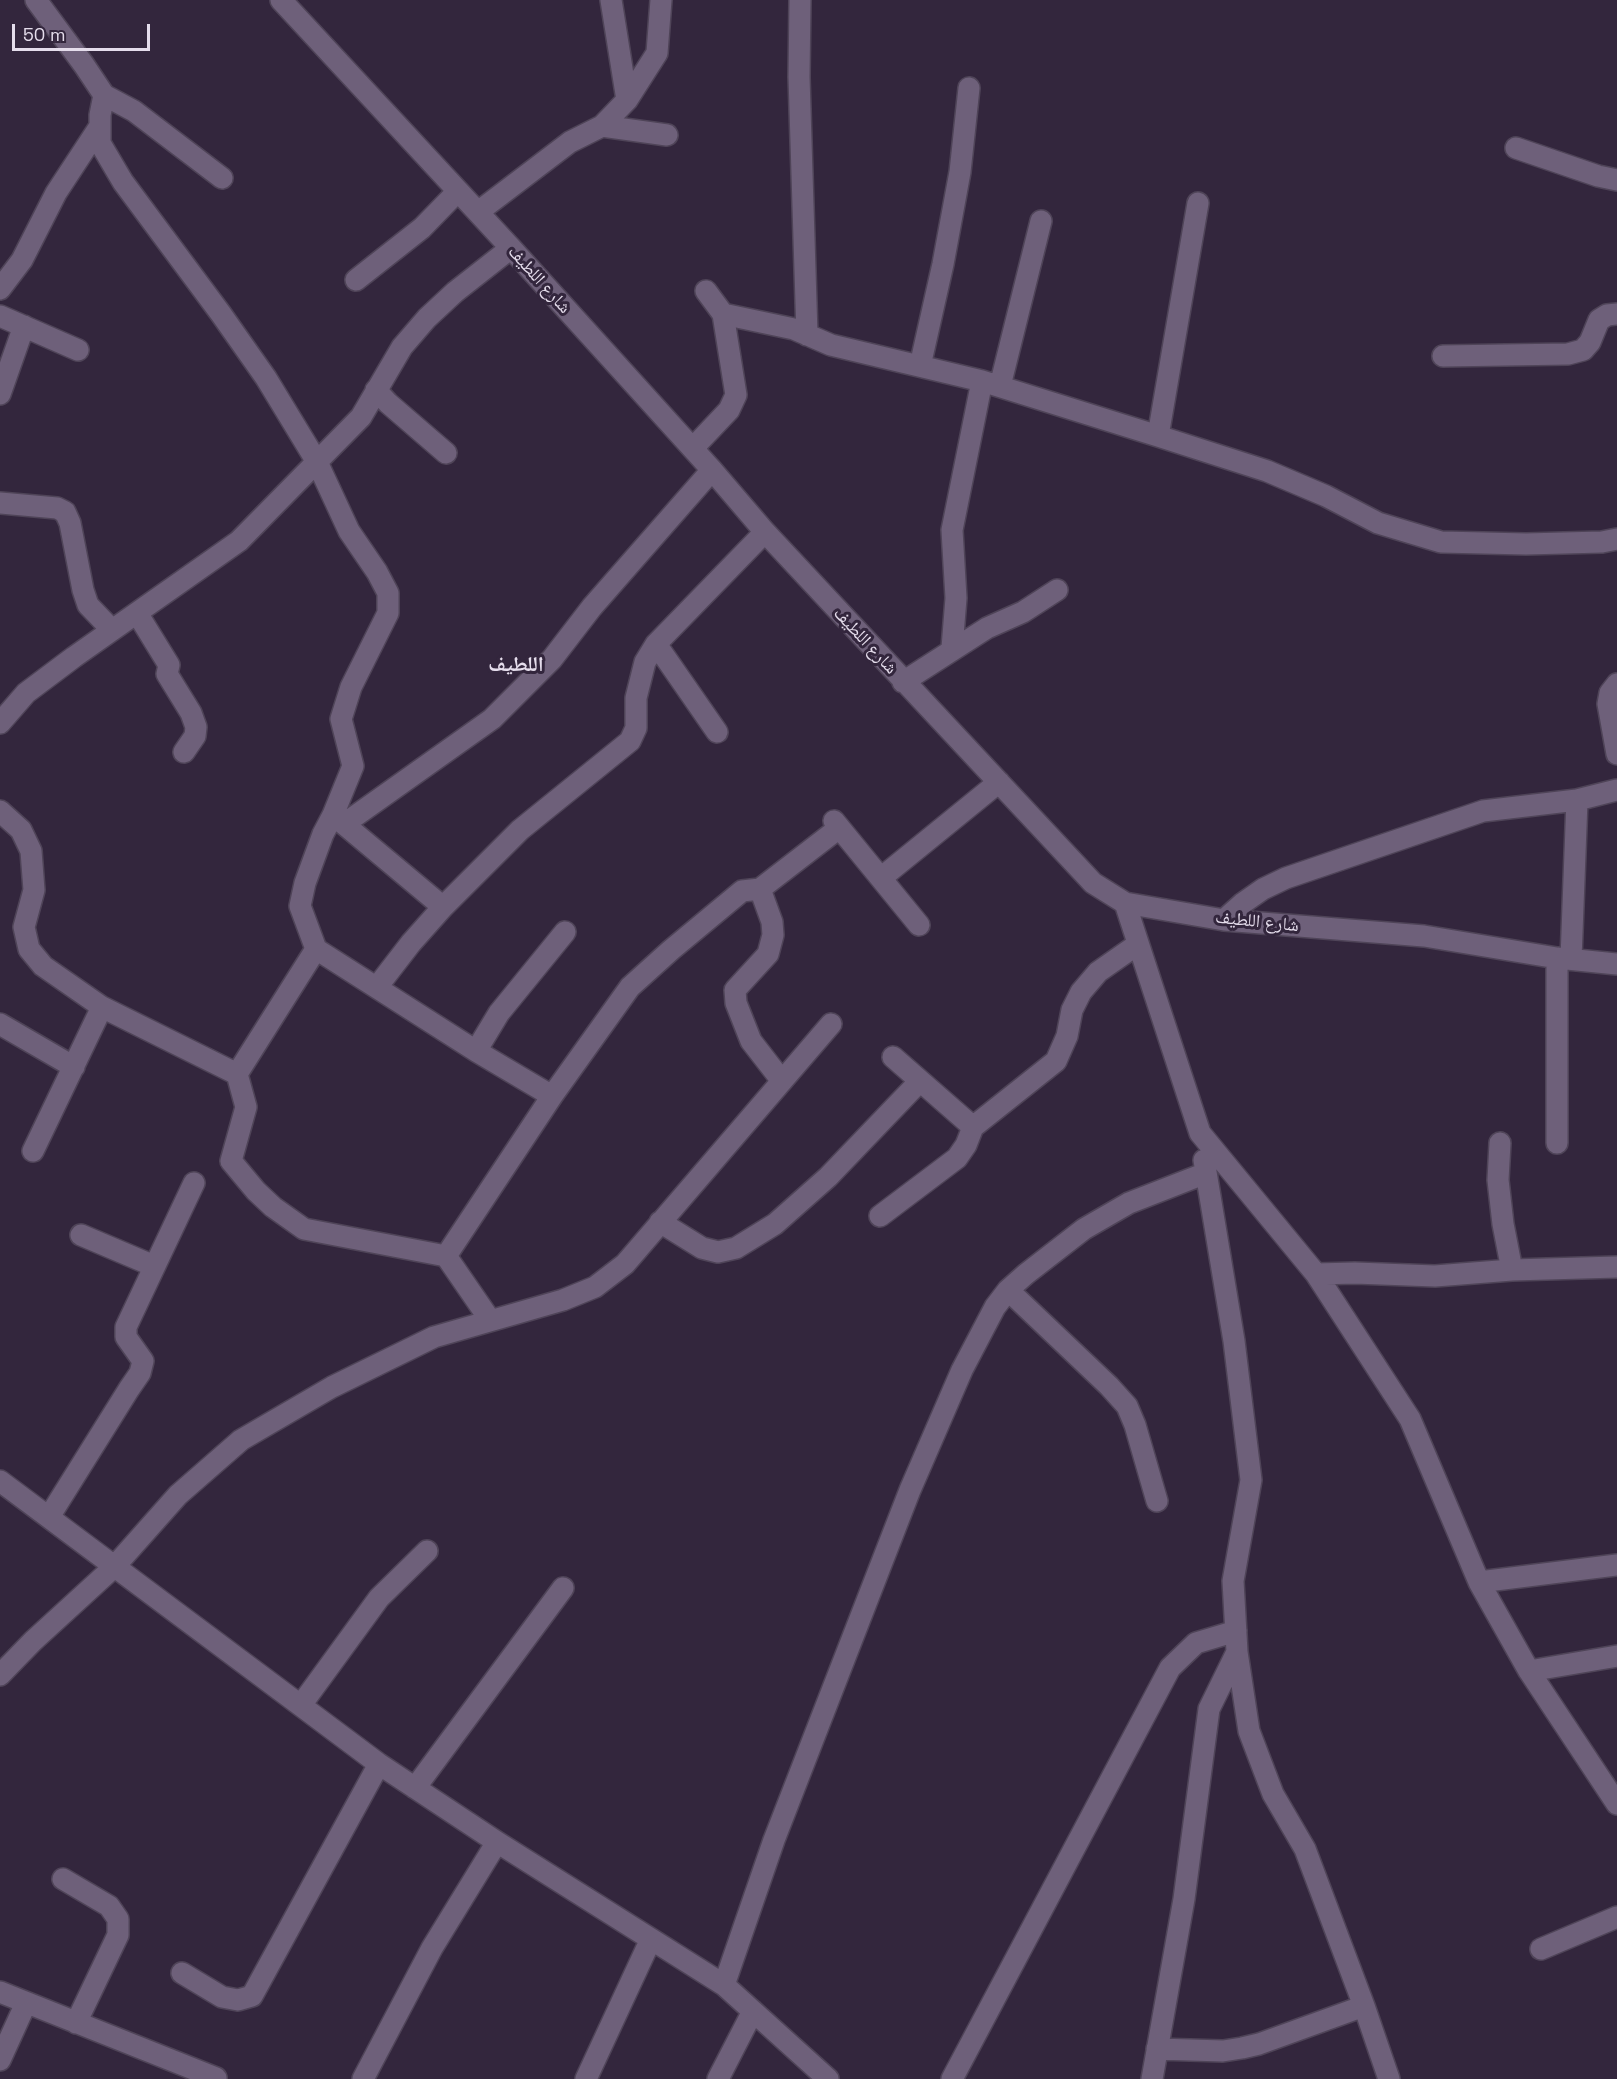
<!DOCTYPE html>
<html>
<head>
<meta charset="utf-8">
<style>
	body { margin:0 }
	#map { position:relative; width:1617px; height:2079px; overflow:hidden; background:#33263d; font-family:"Space Grotesk",sans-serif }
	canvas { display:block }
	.scale { position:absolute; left:12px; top:24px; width:138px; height:27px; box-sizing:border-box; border:3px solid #e5ddec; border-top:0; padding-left:8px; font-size:18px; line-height:21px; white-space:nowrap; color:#e5ddec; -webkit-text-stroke:4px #33263d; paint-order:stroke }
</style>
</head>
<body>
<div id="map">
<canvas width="1617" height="2079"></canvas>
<div class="scale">50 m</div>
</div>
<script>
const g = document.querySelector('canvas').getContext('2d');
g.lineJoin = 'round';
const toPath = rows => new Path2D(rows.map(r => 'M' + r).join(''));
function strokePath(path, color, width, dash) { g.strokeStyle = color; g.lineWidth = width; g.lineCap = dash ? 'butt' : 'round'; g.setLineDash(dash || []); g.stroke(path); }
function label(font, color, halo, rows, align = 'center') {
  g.font = font + ' "Space Grotesk","Noto Naskh Arabic",sans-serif'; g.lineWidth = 6; g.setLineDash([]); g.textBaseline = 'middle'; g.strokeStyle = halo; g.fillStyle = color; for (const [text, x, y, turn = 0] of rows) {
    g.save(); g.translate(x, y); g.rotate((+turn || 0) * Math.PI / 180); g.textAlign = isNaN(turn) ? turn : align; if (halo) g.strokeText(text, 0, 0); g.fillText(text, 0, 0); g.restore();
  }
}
const minor = toPath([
	[36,0,84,65,104,95,100,115,100,143,123,182,221,314,266,378,317,462,349,531,377,572,388,593,388,613,351,687,341,719,353,766,333,815,323,834,305,883,300,906,316,949,476,1051,552,1096],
	[281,0,511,248,712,470,765,532,1093,883,1125,903,1224,920,1424,936,1557,958,1617,964],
	[611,0,627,100],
	[800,0,799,77,807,335],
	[104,95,134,111,222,178],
	[602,126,667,135],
	[1516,148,1598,176,1617,180],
	[478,212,570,142,602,126,627,100,657,53,661,0],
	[356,280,422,228,458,191],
	[0,289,22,260,56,193,100,126],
	[723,314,794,329,831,345,982,381,1158,436,1267,471,1326,496,1378,523,1441,542,1526,544,1602,542,1617,539],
	[0,316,78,350],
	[1443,356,1568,354,1583,350,1590,342,1599,320,1607,315,1617,314],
	[920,366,943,264,960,172,969,88],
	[1000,386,1041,221],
	[376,390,388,403,446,453],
	[0,394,24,326],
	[1158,436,1198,203],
	[693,448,729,410,736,395,723,314,706,291],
	[0,503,57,508,65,512,70,523,83,590,88,605,112,630],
	[137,613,169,665,167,674,191,713,196,727,195,736,184,752],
	[656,644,717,732],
	[952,648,956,598,952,530,982,381],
	[903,682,987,628,1023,612,1057,590],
	[1617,684,1610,693,1608,704,1617,754],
	[0,723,26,693,74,657,239,541,361,417,402,347,427,318,455,292,511,248],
	[0,811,21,830,31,851,34,890,24,927,29,949,43,966,102,1007,237,1074],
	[333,815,443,907],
	[834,821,919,925],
	[344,824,492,719,552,659,592,607,712,470],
	[881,878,999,782],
	[760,889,772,922,773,935,768,954,735,990,736,1003,751,1041,782,1081],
	[1125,903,1200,1133,1316,1274,1410,1419,1479,1582,1529,1671,1617,1804],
	[1224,920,1243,903,1263,889,1286,878,1483,811,1577,800,1617,790],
	[316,949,237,1074,246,1107,231,1161,256,1191,273,1207,304,1229,446,1256,490,1320],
	[1571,959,1577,800],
	[377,987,411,943,443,907,520,830,630,741,636,728,636,698,645,662,656,644,765,532],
	[0,1024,74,1067],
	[476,1051,499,1013,565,932],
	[893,1057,973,1127],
	[1500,1143,1498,1180,1503,1224,1512,1270],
	[1557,1143,1557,958],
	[33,1151,102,1007],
	[1204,1160,1234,1341,1251,1480,1233,1581,1237,1652,1249,1731,1273,1794,1305,1849,1364,2006,1389,2079],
	[880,1216,957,1158,966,1145,973,1127,1056,1061,1067,1036,1072,1010,1081,992,1098,972,1138,944],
	[660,1222,702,1248,718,1252,736,1248,775,1224,828,1177,920,1081],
	[81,1235,154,1266],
	[446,1256,552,1096,630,987,671,950,742,891,760,889,839,828],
	[1316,1274,1355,1273,1435,1276,1512,1270,1617,1267],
	[1008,1290,1109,1386,1127,1406,1135,1425,1157,1501],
	[0,1481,379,1764,497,1842,724,1985,828,2079],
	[49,1517,129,1389,140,1373,143,1361,126,1337,126,1327,194,1183],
	[1479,1582,1617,1565],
	[1529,1671,1617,1656],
	[0,1675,33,1641,115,1566,178,1495,241,1440,332,1387,434,1337,563,1300,595,1287,625,1264,831,1024],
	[301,1705,379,1598,427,1551],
	[415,1788,563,1588],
	[63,1879,109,1906,118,1919,118,1935,76,2023],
	[1541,1949,1617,1917],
	[182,1973,222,1997,238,2000,252,1996,379,1764],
	[724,1985,774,1840,910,1490,962,1370,995,1307,1008,1290,1026,1274,1084,1229,1129,1203,1206,1173],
	[0,1992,216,2078],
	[1157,2049,1223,2051,1242,2048,1259,2044,1364,2006],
	[0,2060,26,2003],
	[363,2079,432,1948,497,1842],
	[586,2079,651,1939],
	[718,2079,753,2011],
	[952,2079,1170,1668,1196,1643,1236,1631],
	[1152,2079,1184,1899,1209,1709,1237,1652]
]);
strokePath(minor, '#4f4458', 24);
strokePath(minor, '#6e607a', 21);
label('18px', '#e5ddec', '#33263d', [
	["شارع اللطيف",539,280,48],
	["شارع اللطيف",865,641,47],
	["شارع اللطيف",1257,922,6]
]);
label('bold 21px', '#e5ddec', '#33263d', [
	["اللطيف",516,665]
]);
</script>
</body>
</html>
